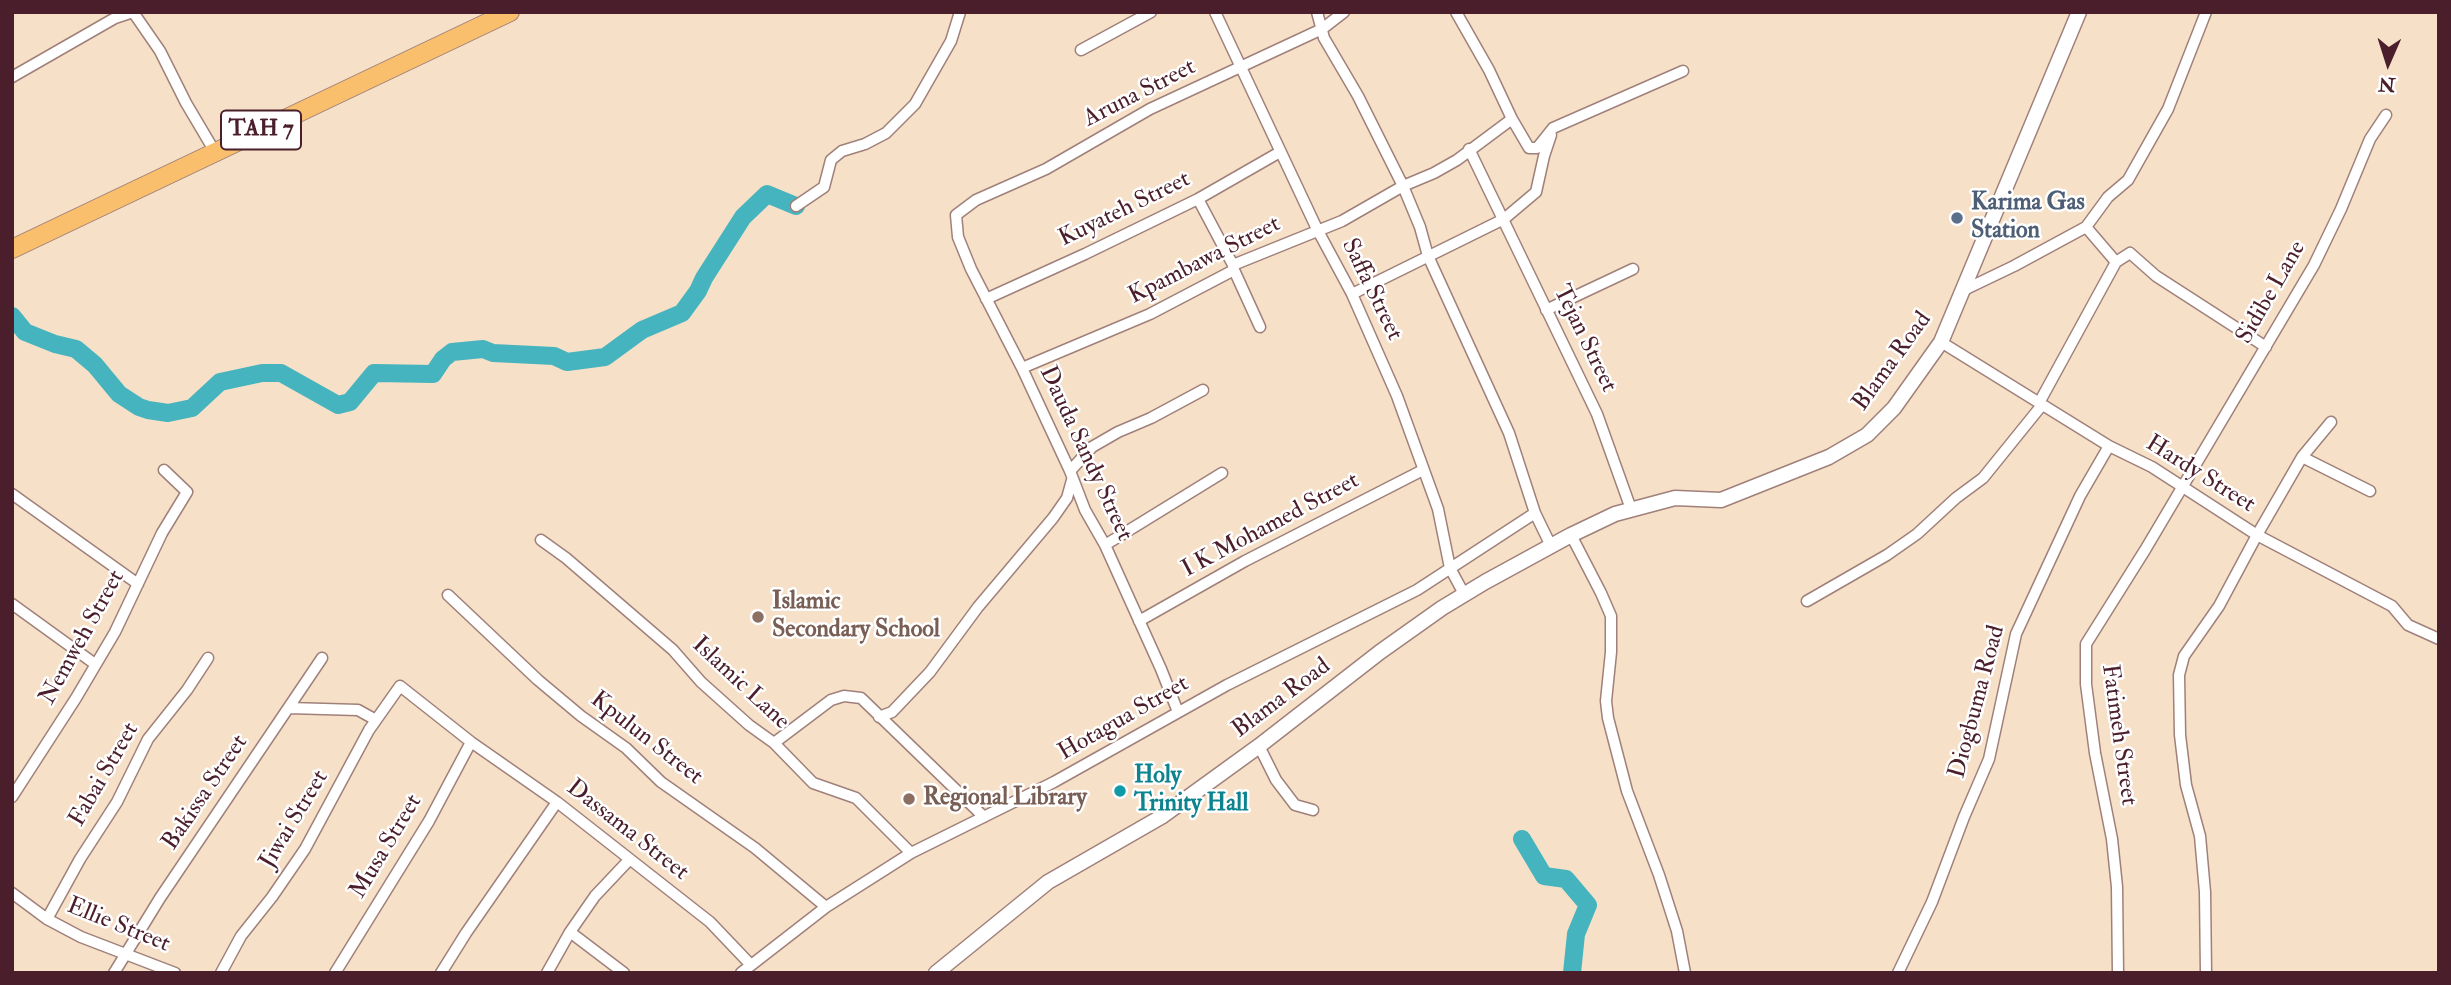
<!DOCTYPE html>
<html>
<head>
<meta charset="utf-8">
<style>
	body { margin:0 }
	#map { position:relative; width:2451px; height:985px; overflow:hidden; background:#f6e0c8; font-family:"IM FELL Double Pica",serif }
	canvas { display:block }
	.frame { position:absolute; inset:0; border:14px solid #4a1f2b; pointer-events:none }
	.north { position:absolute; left:2353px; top:28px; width:70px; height:70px; -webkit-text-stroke:5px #fff; paint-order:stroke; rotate:183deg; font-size:19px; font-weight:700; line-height:28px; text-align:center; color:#4a1f2b }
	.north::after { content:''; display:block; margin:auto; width:24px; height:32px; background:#4a1f2b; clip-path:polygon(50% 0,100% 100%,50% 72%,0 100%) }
</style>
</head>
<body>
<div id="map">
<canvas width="2451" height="985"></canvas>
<div class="frame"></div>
<div class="north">N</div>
</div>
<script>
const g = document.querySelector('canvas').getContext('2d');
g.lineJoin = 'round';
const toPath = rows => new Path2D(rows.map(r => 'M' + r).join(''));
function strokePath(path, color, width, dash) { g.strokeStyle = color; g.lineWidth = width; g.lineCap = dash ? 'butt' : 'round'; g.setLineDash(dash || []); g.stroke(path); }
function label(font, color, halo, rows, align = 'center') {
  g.font = font + ' "IM FELL Double Pica",serif'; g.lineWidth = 5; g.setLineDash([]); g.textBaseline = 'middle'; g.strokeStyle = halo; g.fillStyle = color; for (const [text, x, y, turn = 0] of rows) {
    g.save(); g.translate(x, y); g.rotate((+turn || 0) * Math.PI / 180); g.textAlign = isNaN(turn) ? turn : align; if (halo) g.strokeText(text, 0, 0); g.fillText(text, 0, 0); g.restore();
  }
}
strokePath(toPath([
	[12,316,25,332,55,344,76,349,95,365,119,394,139,407,148,410,168,413,192,408,220,382,262,373,281,373,338,405,350,402,374,373,433,374,443,359,452,352,483,349,493,353,554,356,567,362,605,357,642,330,682,313,698,291,704,278,743,217,767,194,796,206],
	[1522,839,1544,876,1566,879,1588,905,1576,934,1572,973]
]), '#45b4be', 18);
const minor = toPath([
	[133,12,160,51,186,103,215,152],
	[1215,12,1317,229,1352,294,1397,396,1438,509,1450,568,1464,594],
	[1317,12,1324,38,1358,96,1403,186,1420,227,1428,256,1509,433,1535,513,1551,546],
	[1456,12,1489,70,1512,119,1529,148,1537,148,1553,128,1683,71],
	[1081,50,1151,12],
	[12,77,115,18,133,12],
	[1469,149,1597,414,1631,509],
	[1198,199,1233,265],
	[796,206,824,187,831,160,842,151,865,144,886,133,915,104,951,41,960,12],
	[2086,227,2108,197,2128,180,2168,109,2206,12],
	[1234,270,1260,327],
	[1964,290,2014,266,2086,227,2116,262,2130,253,2156,276,2266,347],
	[1352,294,1504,219,1536,192,1544,156,1551,135],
	[986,299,1085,254,1198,199,1280,152],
	[1546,310,1633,269],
	[1941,342,2109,446,2152,467,2257,535,2392,606,2408,625,2439,639],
	[1022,368,1150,314,1234,270,1233,265,1342,221,1403,186,1434,173,1457,160,1512,119],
	[2039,403,2116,262],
	[2302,457,2370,491],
	[1070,471,1092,447,1118,432,1151,418,1203,390],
	[12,494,138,584],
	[1571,535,1601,593,1611,616,1611,652,1606,701,1608,718,1627,791,1659,875,1677,931,1685,973],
	[541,540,566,558,673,650,701,682,749,725,774,743,813,783,856,798,911,853],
	[1105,545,1222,473],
	[448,595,538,680,581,716,626,748,661,782,755,848,826,907],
	[1807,601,1887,555,1917,534,1956,498,1983,478,2042,405],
	[12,604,95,664],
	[1139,621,1245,561,1423,470],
	[289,708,358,710,376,720],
	[1178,712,1161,669,1105,545,1085,510,1070,471,1022,368,971,269,958,237,956,215,976,200,1046,169,1150,109,1322,29,1344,12],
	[879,717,892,712,930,672,978,607,1053,518,1067,498,1072,480],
	[774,743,831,700,844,696,861,698,984,817],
	[1259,746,1276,780,1295,805,1313,810],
	[12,797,76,698,115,632,162,533,187,492,164,470],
	[12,893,47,919,81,937,175,973],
	[47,919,80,859,117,802,148,739,187,690,208,658],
	[570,932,624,973],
	[114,973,160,898,322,658],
	[221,973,241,936,272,897,305,849,369,730,400,686,471,742,557,802,710,922,750,964],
	[335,973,429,821,471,742],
	[441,973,466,933,557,802],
	[547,973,570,932,595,896,629,860],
	[741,973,826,907,911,853,1054,782,1227,685,1417,590,1535,513],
	[1898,973,1932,902,1964,817,1989,759,2016,634,2080,496,2109,446],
	[2118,973,2117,887,2112,839,2095,753,2086,684,2086,644,2145,550,2314,265,2341,209,2370,139,2386,115],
	[2206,973,2205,892,2200,836,2186,785,2180,735,2179,675,2184,656,2219,606,2257,535,2302,457,2331,422]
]);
const tertiary = toPath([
	[936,973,1048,882,1161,817,1259,746,1380,652,1442,608,1485,582,1571,535,1615,514,1675,498,1721,500,1829,457,1867,435,1894,408,1941,342,2079,12]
]);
const trunk = toPath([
	[12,249,510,12]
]);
strokePath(minor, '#a0807a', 13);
strokePath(tertiary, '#a0807a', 17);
strokePath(trunk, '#a0807a', 20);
strokePath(minor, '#fff', 10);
strokePath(tertiary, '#fff', 14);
strokePath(trunk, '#f9bf6d', 18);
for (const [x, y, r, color] of [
	[1957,218,7,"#5c6f8a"],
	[758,617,7,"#8d6e63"],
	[1120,791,7,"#0f9aa8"],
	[909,799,7,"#8d6e63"]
]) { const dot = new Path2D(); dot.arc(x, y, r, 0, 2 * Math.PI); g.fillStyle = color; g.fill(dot); strokePath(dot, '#fff', 2.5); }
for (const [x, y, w] of [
	[261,130,80]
]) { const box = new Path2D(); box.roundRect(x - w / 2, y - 19.5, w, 39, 5); g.fillStyle = '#fff'; g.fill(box); strokePath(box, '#4a1f2b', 2); }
label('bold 23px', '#4a1f2b', null, [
	["TAH 7",261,130]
]);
label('24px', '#4a1f2b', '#fff', [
	["Aruna Street",1140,94,-27],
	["Kuyateh Street",1125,210,-26],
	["Kpambawa Street",1205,261,-27],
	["Saffa Street",1371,290,64],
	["Sidibe Lane",2272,293,-60],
	["Tejan Street",1584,339,64],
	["Blama Road",1893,362,-54],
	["Dauda Sandy Street",1085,454,65],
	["Hardy Street",2200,475,32],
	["I K Mohamed Street",1271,526,-28],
	["Nemweh Street",83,638,-61],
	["Islamic Lane",740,684,43],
	["Blama Road",1282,699,-37],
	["Diogbuma Road",1978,702,-75],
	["Hotagua Street",1124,719,-30],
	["Fatimeh Street",2118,735,82],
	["Kpulun Street",646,739,38],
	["Fabai Street",105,775,-60],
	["Bakissa Street",206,793,-56],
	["Jiwai Street",295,820,-59],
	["Dassama Street",627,831,38],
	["Musa Street",387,847,-59],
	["Ellie Street",118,926,22]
]);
label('bold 24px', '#4e5e75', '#fff', [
	["Karima Gas",1971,204],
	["Station",1971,232]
], 'left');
label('bold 24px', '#785e54', '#fff', [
	["Islamic",772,603],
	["Secondary School",772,631],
	["Regional Library",923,799]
], 'left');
label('bold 24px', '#0d838f', '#fff', [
	["Holy",1134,777],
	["Trinity Hall",1134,805]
], 'left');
</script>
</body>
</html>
